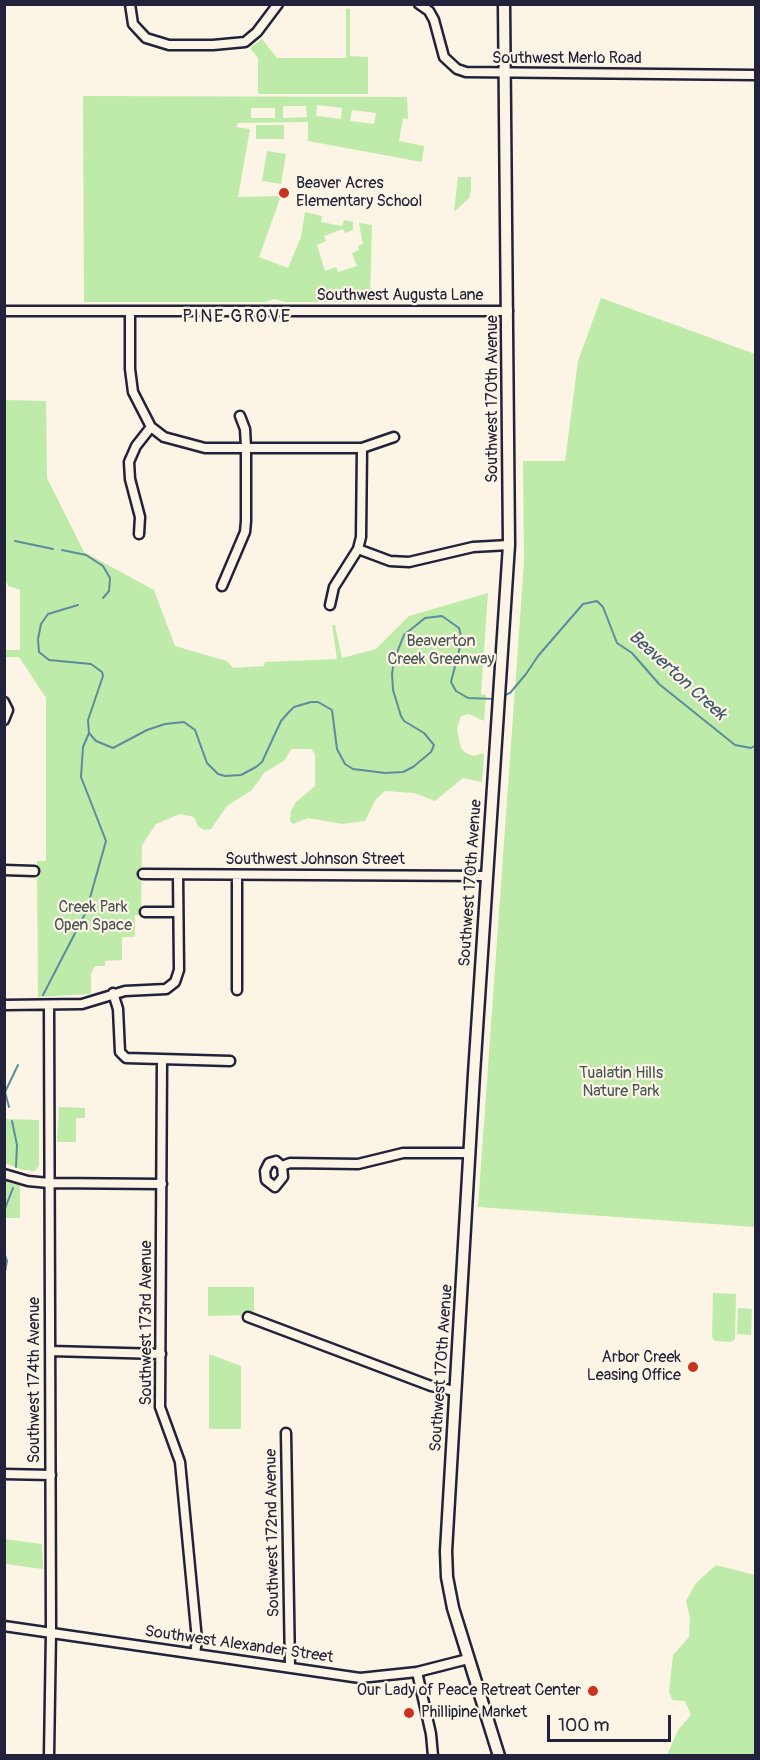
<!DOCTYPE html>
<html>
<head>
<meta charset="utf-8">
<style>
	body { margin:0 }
	#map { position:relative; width:760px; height:1760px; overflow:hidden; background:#fcf5e5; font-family:Pangolin,sans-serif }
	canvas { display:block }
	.frame { position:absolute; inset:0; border:6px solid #22223b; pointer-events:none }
	.scale { position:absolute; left:547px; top:1715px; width:124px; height:27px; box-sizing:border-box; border:3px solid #22223b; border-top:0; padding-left:8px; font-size:18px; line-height:21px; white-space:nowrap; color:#22223b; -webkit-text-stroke:4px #fcf5e5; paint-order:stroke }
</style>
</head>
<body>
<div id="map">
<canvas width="760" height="1760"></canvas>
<div class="frame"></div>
<div class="scale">100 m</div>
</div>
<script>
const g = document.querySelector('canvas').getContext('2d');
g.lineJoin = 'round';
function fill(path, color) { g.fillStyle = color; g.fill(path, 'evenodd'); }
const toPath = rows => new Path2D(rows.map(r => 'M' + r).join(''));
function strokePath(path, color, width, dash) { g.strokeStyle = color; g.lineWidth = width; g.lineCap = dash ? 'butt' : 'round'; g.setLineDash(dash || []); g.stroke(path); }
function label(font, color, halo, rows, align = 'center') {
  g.font = font + ' Pangolin,sans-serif'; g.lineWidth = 4.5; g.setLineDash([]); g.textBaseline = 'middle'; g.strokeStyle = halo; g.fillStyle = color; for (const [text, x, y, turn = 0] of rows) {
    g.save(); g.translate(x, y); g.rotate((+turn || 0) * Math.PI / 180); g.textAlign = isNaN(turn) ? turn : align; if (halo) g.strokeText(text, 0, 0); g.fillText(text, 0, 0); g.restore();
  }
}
fill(toPath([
	[350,8,350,56,368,57,368,94,258,94,258,58,250,48,262,39,277,58,346,58,346,9],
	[83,96,407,97,408,119,403,118,399,141,424,146,422,162,308,141,308,122,238,123,236,127,250,129,238,197,281,196,259,257,288,268,301,237,305,212,322,216,321,222,342,226,344,220,353,222,353,230,345,233,343,229,324,236,326,241,317,245,325,271,336,267,338,272,357,266,352,253,359,250,358,246,363,244,359,223,372,225,370,302,285,302,274,299,266,302,84,302],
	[317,105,342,108,341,119,316,116],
	[283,106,306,106,307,117,283,118],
	[251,108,275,108,275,118,251,118],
	[352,110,376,113,374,124,350,121],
	[256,125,284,125,284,139,256,139],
	[267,151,286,154,281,184,262,181],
	[458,177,471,177,471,191,469,198,454,212],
	[601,298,755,354,755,1227,478,1207,524,562,523,461,565,461,578,361],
	[5,400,46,401,47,478,84,552,154,590,175,646,227,661,233,668,264,666,265,662,337,659,332,625,335,625,342,658,376,649,409,616,488,593,481,694,486,695,484,721,469,714,461,716,457,729,461,748,466,753,474,756,484,753,482,782,463,778,435,801,414,793,385,791,376,799,365,821,342,824,308,818,293,824,290,821,291,811,296,802,315,786,315,754,311,749,291,749,285,760,264,773,252,790,227,806,211,829,204,830,198,826,194,817,180,814,156,824,142,845,141,915,135,915,135,937,122,937,122,960,105,961,105,966,95,966,91,974,91,994,38,997,37,861,46,861,46,698,19,657,5,657,5,650,20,650,20,590,8,586,5,578],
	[59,1107,85,1108,85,1118,76,1118,76,1142,57,1142],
	[5,1119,39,1120,39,1166,35,1171,23,1170,5,1163],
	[4,1181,20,1186,20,1218,5,1218],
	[208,1287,254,1287,254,1315,208,1316],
	[713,1293,736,1294,735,1339,731,1342,715,1341,712,1337],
	[738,1308,752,1309,751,1335,737,1334],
	[209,1354,241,1366,241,1429,209,1429],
	[4,1539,42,1544,43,1569,5,1564],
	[716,1565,755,1575,755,1755,667,1755,678,1730,691,1715,685,1701,672,1700,669,1692,673,1655,689,1637,690,1618,686,1601,696,1583]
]), '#beeba9');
strokePath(toPath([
	[15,541,53,549],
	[62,550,86,555,103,566,110,578,109,591,103,598],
	[78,605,48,614,41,624,38,639,39,652,49,660,91,664,102,672,103,676,88,720,89,733,96,741,113,748,147,730,165,724,184,722,195,730,207,763,218,774,225,776,241,775,256,767,262,762,281,721,288,713,294,707,311,702,318,702,332,710,337,749,345,764,353,769,385,773,403,772,413,767,431,752,434,745,424,733,404,721,401,716,393,690,392,674,394,660,404,635,425,618,442,616,459,628,462,639,451,682,456,691,468,698,494,699],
	[502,696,510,693,526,674,538,656,583,604,597,601,603,607,617,643,632,653,659,684,735,745,751,748,756,745],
	[43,995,86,912,106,841,81,777,83,747,89,733],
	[9,1107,5,1092,18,1065],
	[12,1121,17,1145,16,1167],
	[4,1211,13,1188],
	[4,1252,7,1261,4,1277]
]), '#5c8c9d', 2);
const minor = toPath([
	[130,4,133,24,146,38,169,45,213,45,245,42,257,32,278,4],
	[419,4,429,11,434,20,444,57,457,69,466,72,756,75],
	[4,311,508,311],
	[130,311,130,369,133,392,151,427,164,437,205,448,362,448,394,437],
	[139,534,140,517,130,479,129,462,136,446,151,427],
	[358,549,390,561,409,562,473,547,509,545],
	[222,586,245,532,246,521,246,447,245,429,240,416],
	[330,605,334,587,358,549,361,537,362,448],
	[4,702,8,710,4,720],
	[4,870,34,871],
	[143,874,487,876],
	[145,912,178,912],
	[237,990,237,875],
	[113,993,118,1009,120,1052,126,1058,230,1061],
	[4,1005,82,1004,125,991,166,989,175,982,179,970,178,875],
	[162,1060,160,1407,180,1462,197,1640,195,1654],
	[276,1161,282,1166,283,1177,275,1187,266,1180,265,1171,269,1163,276,1161],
	[282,1166,290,1163,358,1164,403,1153,470,1153],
	[4,1174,28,1181,49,1183,162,1184],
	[248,1317,431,1386,455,1391],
	[51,1351,161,1354],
	[286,1433,290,1667],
	[4,1474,51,1475],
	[4,1626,360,1678,417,1672,468,1659],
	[417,1672,431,1734,433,1756],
	[49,1756,51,1632,49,1005]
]);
const major = toPath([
	[499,1756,453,1608,447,1577,446,1551,474,1074,509,545,504,4]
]);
strokePath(minor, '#22223b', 13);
strokePath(major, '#22223b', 15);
strokePath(minor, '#fcf5e5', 8);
strokePath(major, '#fcf5e5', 10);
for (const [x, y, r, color] of [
	[284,193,6,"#c8321e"],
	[693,1367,6,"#c8321e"],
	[593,1691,6,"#c8321e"],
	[409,1713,6,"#c8321e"]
]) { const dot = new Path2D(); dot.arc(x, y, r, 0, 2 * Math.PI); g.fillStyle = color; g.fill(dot); strokePath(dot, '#fcf5e5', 2); }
label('16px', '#22223b', '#fcf5e5', [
	["Southwest Merlo Road",567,59],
	["Southwest Augusta Lane",400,296],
	["Southwest 170th Avenue",493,399,-90],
	["Southwest Johnson Street",315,860],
	["Southwest 170th Avenue",471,883,-86],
	["Southwest 173rd Avenue",147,1323,-90],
	["Southwest 170th Avenue",442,1368,-86],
	["Southwest 174th Avenue",35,1380,-90],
	["Southwest 172nd Avenue",273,1533,-91],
	["Southwest Alexander Street",239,1645,8]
]);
label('16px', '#22223b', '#fcf5e5', [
	["Beaver Acres",296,184],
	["Elementary School",296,202],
	["Arbor Creek",681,1358,"right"],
	["Leasing Office",681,1376,"right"],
	["Our Lady of Peace Retreat Center",581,1691,"right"],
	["Phillipine Market",421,1713]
], 'left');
label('16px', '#495456', '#fcf5e5', [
	["Beaverton",441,642],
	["Creek Greenway",441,660],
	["Creek Park",93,908],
	["Open Space",93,926],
	["Tualatin Hills",621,1074],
	["Nature Park",621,1092]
]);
g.letterSpacing = '1.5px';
label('18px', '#22223b', '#fcf5e5', [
	["PINE GROVE",237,317]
]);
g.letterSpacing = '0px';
label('italic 18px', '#3f576c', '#fcf5e5', [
	["Beaverton Creek",677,676,42]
]);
</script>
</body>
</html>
